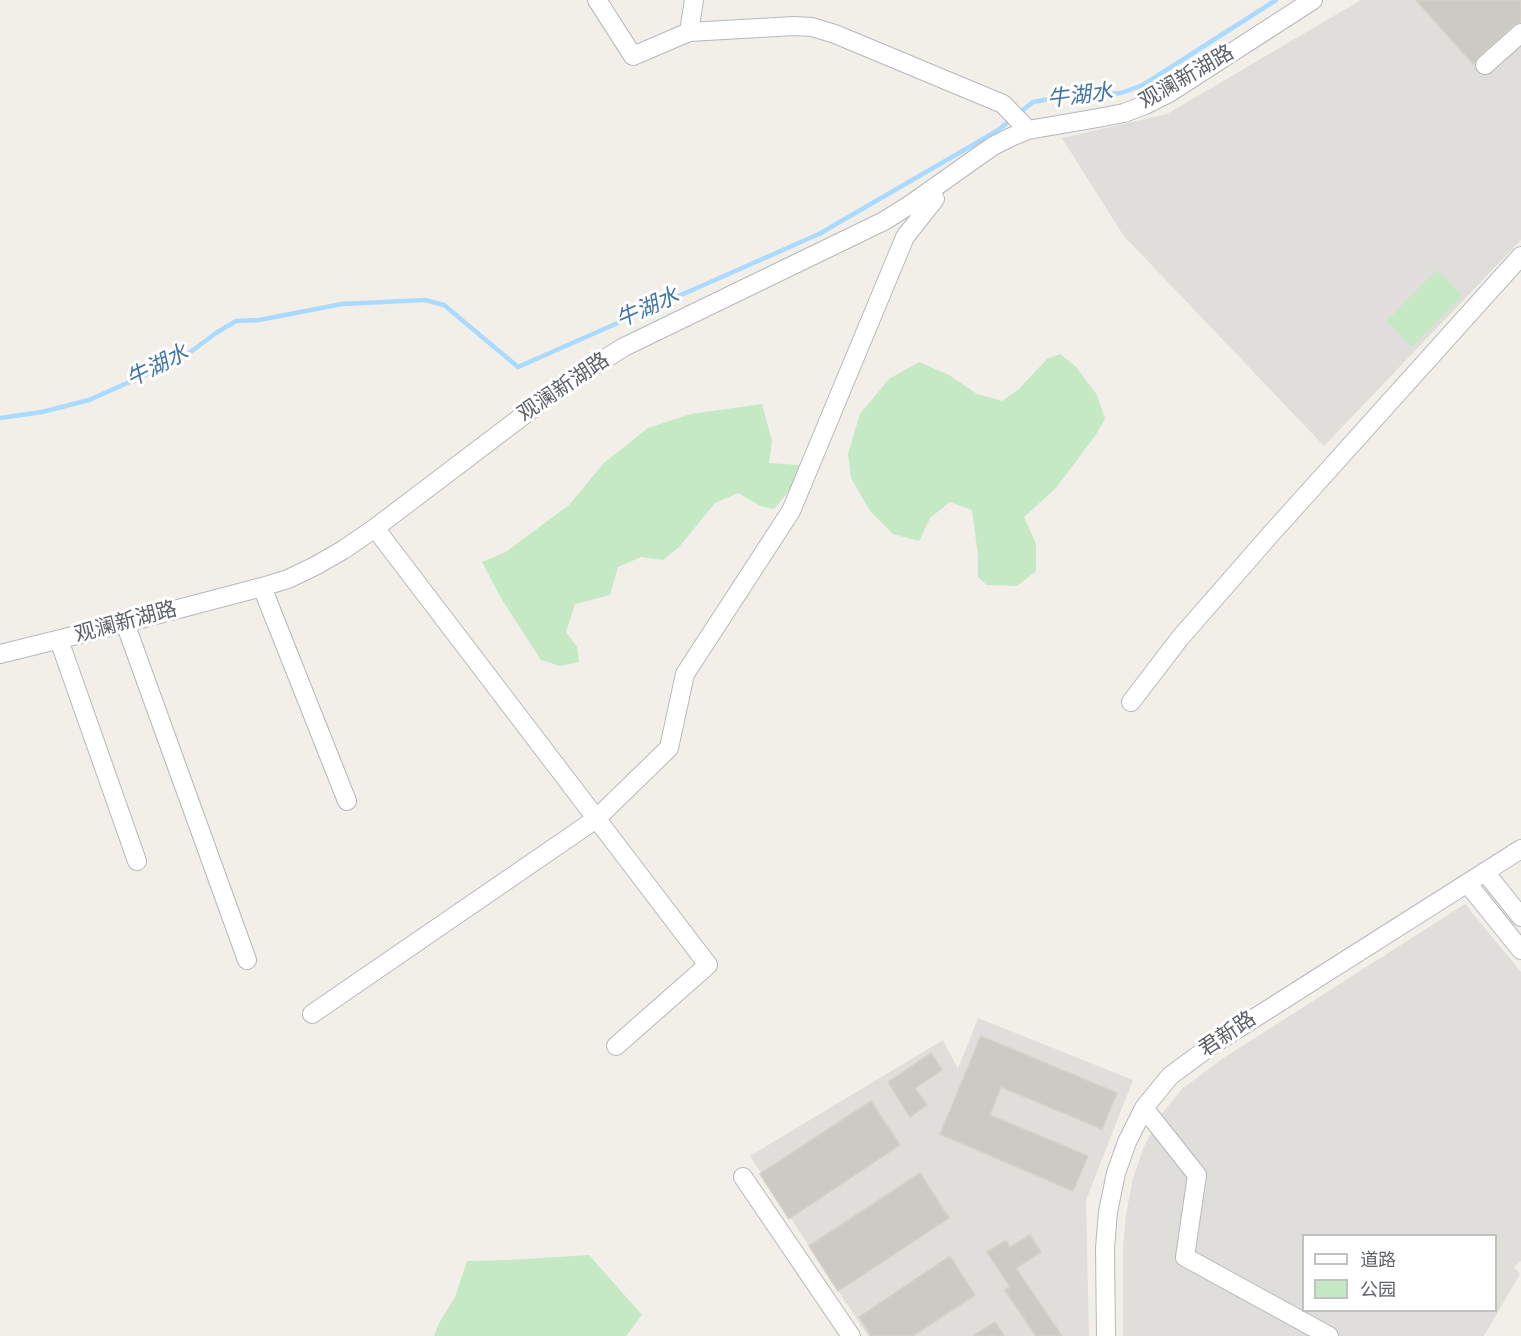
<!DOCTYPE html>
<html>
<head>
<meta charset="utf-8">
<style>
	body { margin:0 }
	#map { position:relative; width:1521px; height:1336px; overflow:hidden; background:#f1efe8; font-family:Poppins,"Noto Sans SC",sans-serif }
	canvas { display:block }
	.legend { position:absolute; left:1302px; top:1234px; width:195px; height:78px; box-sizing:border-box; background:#fff; border:2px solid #bfc1c3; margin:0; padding:8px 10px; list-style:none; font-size:18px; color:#5f6368 }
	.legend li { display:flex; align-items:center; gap:12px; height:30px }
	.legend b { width:30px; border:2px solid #bfc1c3 }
</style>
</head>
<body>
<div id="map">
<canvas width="1521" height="1336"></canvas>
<ul class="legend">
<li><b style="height:8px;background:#fff"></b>道路</li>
<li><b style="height:16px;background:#c5e8c5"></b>公园</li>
</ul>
</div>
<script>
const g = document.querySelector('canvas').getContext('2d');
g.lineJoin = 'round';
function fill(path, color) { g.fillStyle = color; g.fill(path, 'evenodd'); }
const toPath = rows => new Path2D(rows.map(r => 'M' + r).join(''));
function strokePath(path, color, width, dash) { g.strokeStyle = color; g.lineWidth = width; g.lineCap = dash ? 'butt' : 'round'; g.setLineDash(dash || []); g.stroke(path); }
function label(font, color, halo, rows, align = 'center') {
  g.font = font + ' Poppins,"Noto Sans SC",sans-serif'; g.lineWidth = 6; g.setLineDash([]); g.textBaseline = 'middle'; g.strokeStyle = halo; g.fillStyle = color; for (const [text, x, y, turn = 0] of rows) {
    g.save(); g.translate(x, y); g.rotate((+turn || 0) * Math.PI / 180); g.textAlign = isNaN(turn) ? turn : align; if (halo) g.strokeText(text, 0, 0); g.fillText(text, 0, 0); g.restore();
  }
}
fill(toPath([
	[1361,0,1521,0,1521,240,1324,446,1123,235,1062,138,1167,114],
	[1465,904,1521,972,1521,1261,1514,1267,1520,1274,1484,1336,1123,1336,1123,1249,1126,1214,1133,1178,1143,1149,1159,1117,1182,1089,1222,1059],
	[1304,1236,1496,1236,1496,1310,1304,1310],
	[978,1018,1133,1080,1086,1200,1089,1336,868,1336,750,1156,943,1040,958,1069]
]), '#e0deda');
fill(toPath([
	[1437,270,1462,296,1412,347,1387,321],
	[1060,354,1076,367,1097,395,1105,419,1095,436,1056,488,1024,517,1036,544,1036,571,1017,586,987,585,978,577,978,555,972,510,950,502,930,518,919,541,893,534,870,511,851,478,848,454,860,414,889,379,919,362,949,375,977,394,1002,401,1019,389,1047,359],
	[762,404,772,441,769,463,800,465,793,486,774,509,761,506,738,493,715,503,679,547,663,560,641,557,618,567,610,595,575,604,566,632,577,647,579,662,560,666,541,660,501,598,482,562,506,552,569,505,604,463,648,428,691,414],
	[589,1255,642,1315,626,1336,434,1336,439,1323,455,1297,467,1261,509,1260]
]), '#c5e8c5');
strokePath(toPath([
	[1018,114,1033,102,1050,99,1121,93,1143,85,1276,0],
	[0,418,42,412,89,400,181,359,216,333,236,321,259,320,342,304,425,300,444,305,518,367,819,234,971,146,998,130,1012,119]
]), '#aadaff', 4.5);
const building = toPath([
	[1416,0,1521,0,1521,22,1514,25,1478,57,1473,64,1416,0],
	[981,1036,1117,1093,1102,1129,1001,1087,990,1115,1088,1156,1073,1191,940,1134,981,1036],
	[931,1053,942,1070,915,1088,927,1105,910,1117,888,1082,931,1053],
	[871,1101,900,1145,789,1219,760,1174,871,1101],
	[920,1173,949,1218,838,1291,809,1246,920,1173],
	[1030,1235,1041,1252,1016,1268,1062,1336,1036,1336,1005,1290,1010,1287,987,1252,1006,1240,1010,1247,1030,1235],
	[950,1256,975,1295,913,1336,871,1336,859,1317,950,1256],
	[995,1322,1004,1336,973,1336,995,1322]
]);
fill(building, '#cccac5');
strokePath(building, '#d6d1c6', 1.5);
const minor = toPath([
	[597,0,633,56,689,32,794,26,812,27,835,34,1003,104,1028,130],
	[689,32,694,0],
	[1485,65,1521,33],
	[375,528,708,965,616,1046],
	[262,587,347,801],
	[125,623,247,960],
	[59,640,137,861],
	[0,654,125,623,262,587,288,579,315,566,343,550,375,528,549,396,587,370,624,347,884,221,911,204,993,146,1011,137,1028,130,1098,118,1124,113,1145,105,1169,93,1313,0],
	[1131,702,1180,638,1270,535,1521,256],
	[1485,872,1521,917],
	[1467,883,1521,950],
	[312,1014,596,819,669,748,685,674,791,511,905,237,935,199],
	[1144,1108,1197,1175,1185,1257,1329,1336],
	[743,1177,851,1336],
	[1106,1336,1105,1248,1108,1212,1116,1173,1127,1142,1144,1108,1170,1076,1212,1045,1521,849]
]);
strokePath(minor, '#b5b8bc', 20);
strokePath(minor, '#fff', 18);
label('21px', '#5f6368', '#fff', [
	["观澜新湖路",1187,78,-30],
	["观澜新湖路",564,388,-34],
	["观澜新湖路",126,623,-15],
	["君新路",1228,1035,-34]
]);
label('italic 22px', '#4174aa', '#fff', [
	["牛湖水",1080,97,-7],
	["牛湖水",648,309,-24],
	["牛湖水",158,367,-27]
]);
</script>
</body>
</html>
